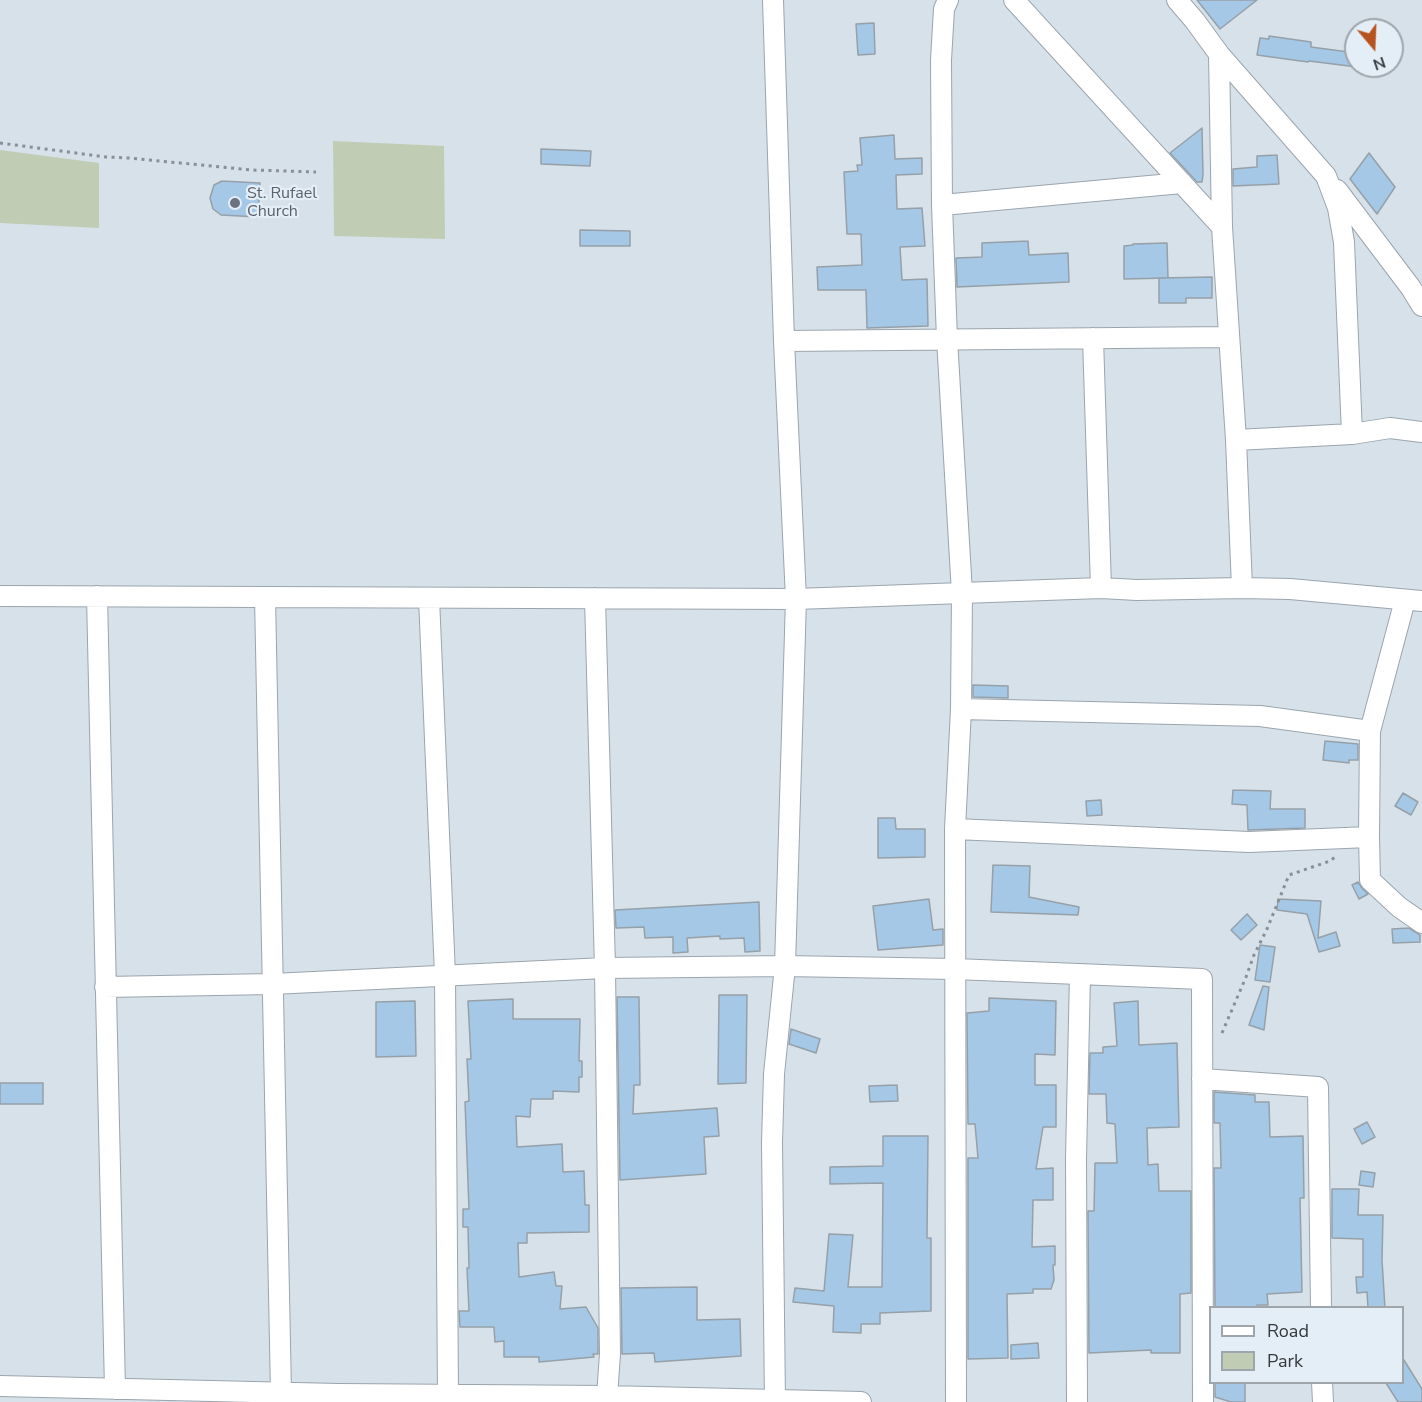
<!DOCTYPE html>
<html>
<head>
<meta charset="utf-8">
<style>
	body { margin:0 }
	#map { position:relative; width:1422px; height:1402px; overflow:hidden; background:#d7e1ea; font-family:"Nunito Sans",sans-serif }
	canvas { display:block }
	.legend { position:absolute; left:1209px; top:1306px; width:195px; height:78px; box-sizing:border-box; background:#e4eef7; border:2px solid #9ea6ac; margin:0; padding:8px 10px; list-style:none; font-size:18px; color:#35393c }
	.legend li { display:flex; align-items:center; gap:12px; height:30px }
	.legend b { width:30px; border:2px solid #9ea6ac }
	.north { position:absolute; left:1344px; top:18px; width:60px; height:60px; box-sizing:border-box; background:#e4eef7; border:2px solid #9ea6ac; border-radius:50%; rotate:161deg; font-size:16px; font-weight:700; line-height:24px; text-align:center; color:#35393c }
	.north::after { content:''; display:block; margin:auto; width:21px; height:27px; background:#b7531e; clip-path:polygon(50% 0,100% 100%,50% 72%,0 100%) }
</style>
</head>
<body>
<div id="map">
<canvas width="1422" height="1402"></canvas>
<ul class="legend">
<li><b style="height:8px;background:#fff"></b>Road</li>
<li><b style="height:16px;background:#c0cdb4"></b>Park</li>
</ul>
<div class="north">N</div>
</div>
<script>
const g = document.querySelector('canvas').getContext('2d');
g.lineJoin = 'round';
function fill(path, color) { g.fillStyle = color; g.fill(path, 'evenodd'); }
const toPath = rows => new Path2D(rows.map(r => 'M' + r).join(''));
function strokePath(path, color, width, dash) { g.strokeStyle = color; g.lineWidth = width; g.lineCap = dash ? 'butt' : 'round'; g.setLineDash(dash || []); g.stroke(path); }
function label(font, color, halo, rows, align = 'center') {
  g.font = font + ' "Nunito Sans",sans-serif'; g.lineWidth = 4.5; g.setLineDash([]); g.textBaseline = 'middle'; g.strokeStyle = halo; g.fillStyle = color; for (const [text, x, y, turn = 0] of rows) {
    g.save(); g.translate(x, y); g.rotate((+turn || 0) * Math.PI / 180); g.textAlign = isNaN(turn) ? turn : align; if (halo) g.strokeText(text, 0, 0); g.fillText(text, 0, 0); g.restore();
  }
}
fill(toPath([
	[333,141,444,146,445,239,334,236],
	[0,150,99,163,99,228,0,223]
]), '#c0cdb4');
const building = toPath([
	[1197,0,1257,0,1220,29,1197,0],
	[874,23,875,54,858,55,856,24,874,23],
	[1269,36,1311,42,1311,47,1356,53,1356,66,1381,66,1381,70,1309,61,1308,62,1257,55,1260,38,1269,39,1269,36],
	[1202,128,1203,175,1202,182,1197,182,1170,153,1202,128],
	[894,135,895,159,922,158,922,174,896,175,897,209,922,208,925,246,900,247,902,280,927,279,928,326,867,328,866,290,818,290,817,267,862,265,861,234,847,234,844,172,858,171,857,165,862,165,860,138,894,135],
	[541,149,591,151,590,166,541,164,541,149],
	[1369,153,1395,187,1377,214,1350,179,1369,153],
	[1277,155,1279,184,1233,186,1233,169,1257,167,1257,156,1277,155],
	[222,181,260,183,258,217,221,215,213,209,210,198,214,185,222,181],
	[580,230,630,231,630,246,580,246,580,230],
	[1028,241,1029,255,1068,253,1069,282,957,287,956,258,982,257,982,243,1028,241],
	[1167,243,1168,278,1124,279,1124,246,1133,245,1133,244,1167,243],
	[1212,277,1212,298,1186,298,1186,303,1159,303,1159,278,1212,277],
	[973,685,1008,686,1008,698,973,697,973,685],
	[1325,741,1358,744,1358,760,1349,760,1349,763,1323,760,1325,741],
	[1233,790,1271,791,1270,809,1305,809,1305,828,1248,830,1247,805,1232,804,1233,790],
	[1403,793,1418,802,1411,815,1395,806,1403,793],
	[1101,800,1102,815,1087,816,1086,801,1101,800],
	[878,818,895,818,896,829,925,829,925,857,878,858,878,818],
	[993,865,1030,866,1029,897,1079,907,1078,915,991,912,993,865],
	[1358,882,1362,888,1368,894,1359,899,1352,885,1358,882],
	[929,899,933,930,943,929,943,945,878,950,873,906,929,899],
	[1278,899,1321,901,1318,938,1336,932,1340,946,1319,952,1307,914,1277,910,1278,899],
	[759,902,760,951,745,952,744,938,720,939,720,936,687,938,688,952,673,953,673,937,645,938,644,927,616,928,615,910,759,902],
	[1247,914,1257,925,1241,940,1231,930,1247,914],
	[1409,928,1420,935,1420,942,1393,943,1392,929,1409,928],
	[1260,945,1275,947,1270,982,1255,980,1260,945],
	[1263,986,1269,987,1264,1030,1249,1025,1263,986],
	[719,995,747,995,746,1083,718,1084,719,995],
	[617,997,639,997,640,1085,634,1085,633,1114,717,1108,719,1136,704,1137,706,1174,620,1180,617,997],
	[989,998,1056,1001,1055,1055,1035,1054,1035,1085,1056,1085,1056,1127,1043,1127,1036,1169,1053,1168,1053,1200,1033,1200,1032,1247,1055,1246,1055,1265,1053,1265,1054,1280,1051,1289,1033,1289,1033,1293,1007,1294,1008,1358,968,1359,968,1158,978,1158,975,1124,968,1124,967,1013,989,1011,989,998],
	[513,999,513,1019,580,1019,579,1061,582,1061,582,1077,579,1077,579,1092,553,1091,553,1099,531,1099,530,1117,516,1116,517,1147,562,1144,563,1172,584,1171,585,1205,589,1205,589,1232,527,1233,527,1243,518,1243,519,1277,554,1272,556,1286,562,1286,560,1309,586,1307,598,1328,598,1354,593,1354,594,1357,539,1362,539,1357,504,1357,504,1341,495,1342,494,1327,460,1327,459,1311,469,1311,467,1268,469,1268,468,1227,463,1227,463,1209,469,1209,465,1102,469,1101,467,1059,471,1059,468,1001,513,999],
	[415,1001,416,1056,376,1057,376,1002,415,1001],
	[1138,1001,1139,1045,1177,1043,1179,1127,1147,1128,1148,1165,1158,1164,1159,1191,1191,1191,1191,1293,1180,1294,1180,1353,1151,1353,1151,1350,1089,1353,1088,1211,1094,1211,1095,1163,1117,1163,1115,1124,1107,1123,1106,1094,1089,1094,1090,1053,1103,1053,1103,1047,1117,1046,1114,1003,1138,1001],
	[791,1029,820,1039,816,1053,789,1044,791,1029],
	[0,1083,43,1083,43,1104,0,1104,0,1083],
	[897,1085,898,1101,870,1102,869,1086,897,1085],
	[1214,1092,1255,1095,1255,1102,1269,1102,1270,1137,1303,1136,1304,1198,1300,1198,1302,1292,1267,1294,1268,1305,1257,1305,1257,1308,1215,1308,1214,1168,1221,1168,1220,1123,1214,1123,1214,1092],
	[1367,1122,1375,1137,1362,1144,1354,1129,1367,1122],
	[883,1136,928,1136,927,1238,931,1238,931,1311,880,1313,880,1324,861,1324,861,1333,833,1332,834,1306,793,1302,795,1288,824,1291,829,1234,853,1235,848,1287,882,1287,883,1183,830,1184,830,1167,883,1166,883,1136],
	[1361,1171,1375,1173,1373,1187,1359,1185,1361,1171],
	[1332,1189,1359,1189,1358,1215,1383,1215,1382,1260,1385,1308,1368,1308,1367,1292,1357,1293,1356,1277,1363,1277,1363,1239,1332,1238,1332,1189],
	[697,1287,697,1320,740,1319,741,1356,655,1362,654,1353,622,1354,621,1288,697,1287],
	[1038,1343,1039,1358,1011,1359,1011,1345,1038,1343],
	[1402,1357,1422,1389,1422,1402,1398,1402,1386,1383,1402,1383,1402,1357],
	[1215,1383,1245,1383,1245,1402,1231,1402,1215,1397,1215,1383]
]);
fill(building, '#a4c8e6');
strokePath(building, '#96a0a8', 1.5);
const minor = toPath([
	[773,0,784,341,796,599,785,966,774,1074,772,1143,775,1402],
	[948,0,944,9,941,60,942,205,947,339,962,593,961,709,1260,716,1370,731,1405,600],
	[1014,0,1222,227],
	[1177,0,1195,21,1219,54,1222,227,1236,440,1242,588,1290,589,1422,601],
	[1219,54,1326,176,1338,208,1344,242,1352,434],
	[1337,190,1411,288,1422,306],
	[942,205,1182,183],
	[1093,338,1101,588],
	[784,341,1229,337],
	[1236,440,1352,434,1390,428,1422,432],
	[0,596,796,599,1101,588,1137,590,1242,588],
	[97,596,115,1389],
	[265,597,281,1393],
	[429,598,445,975,448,1395],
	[595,598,605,968,610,1354,607,1396],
	[955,829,1249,842,1369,837,1370,880,1399,907,1422,923],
	[1369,837,1370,731],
	[105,987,272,984,605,968,785,966,955,969,1202,979,1203,1402],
	[1202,1079,1318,1087,1321,1308],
	[1322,1382,1323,1402],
	[0,1386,338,1394,607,1396,861,1402],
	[956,1402,955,829,961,709],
	[1077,1402,1076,1158,1080,974]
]);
strokePath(minor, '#9ba5ad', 22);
strokePath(toPath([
	[0,143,106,157,129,158,252,170,316,172],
	[1222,1033,1246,977,1254,955,1267,929,1289,875,1330,861,1335,857]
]), '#888f95', 3, [3, 4.5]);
strokePath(minor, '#fff', 20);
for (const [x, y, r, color] of [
	[235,203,6,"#6b7280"]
]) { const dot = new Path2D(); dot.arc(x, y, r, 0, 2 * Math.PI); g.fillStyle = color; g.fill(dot); strokePath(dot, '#e4eef7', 2); }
label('16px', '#5b616d', '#e4eef7', [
	["St. Rufael",247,194],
	["Church",247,212]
], 'left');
</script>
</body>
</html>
